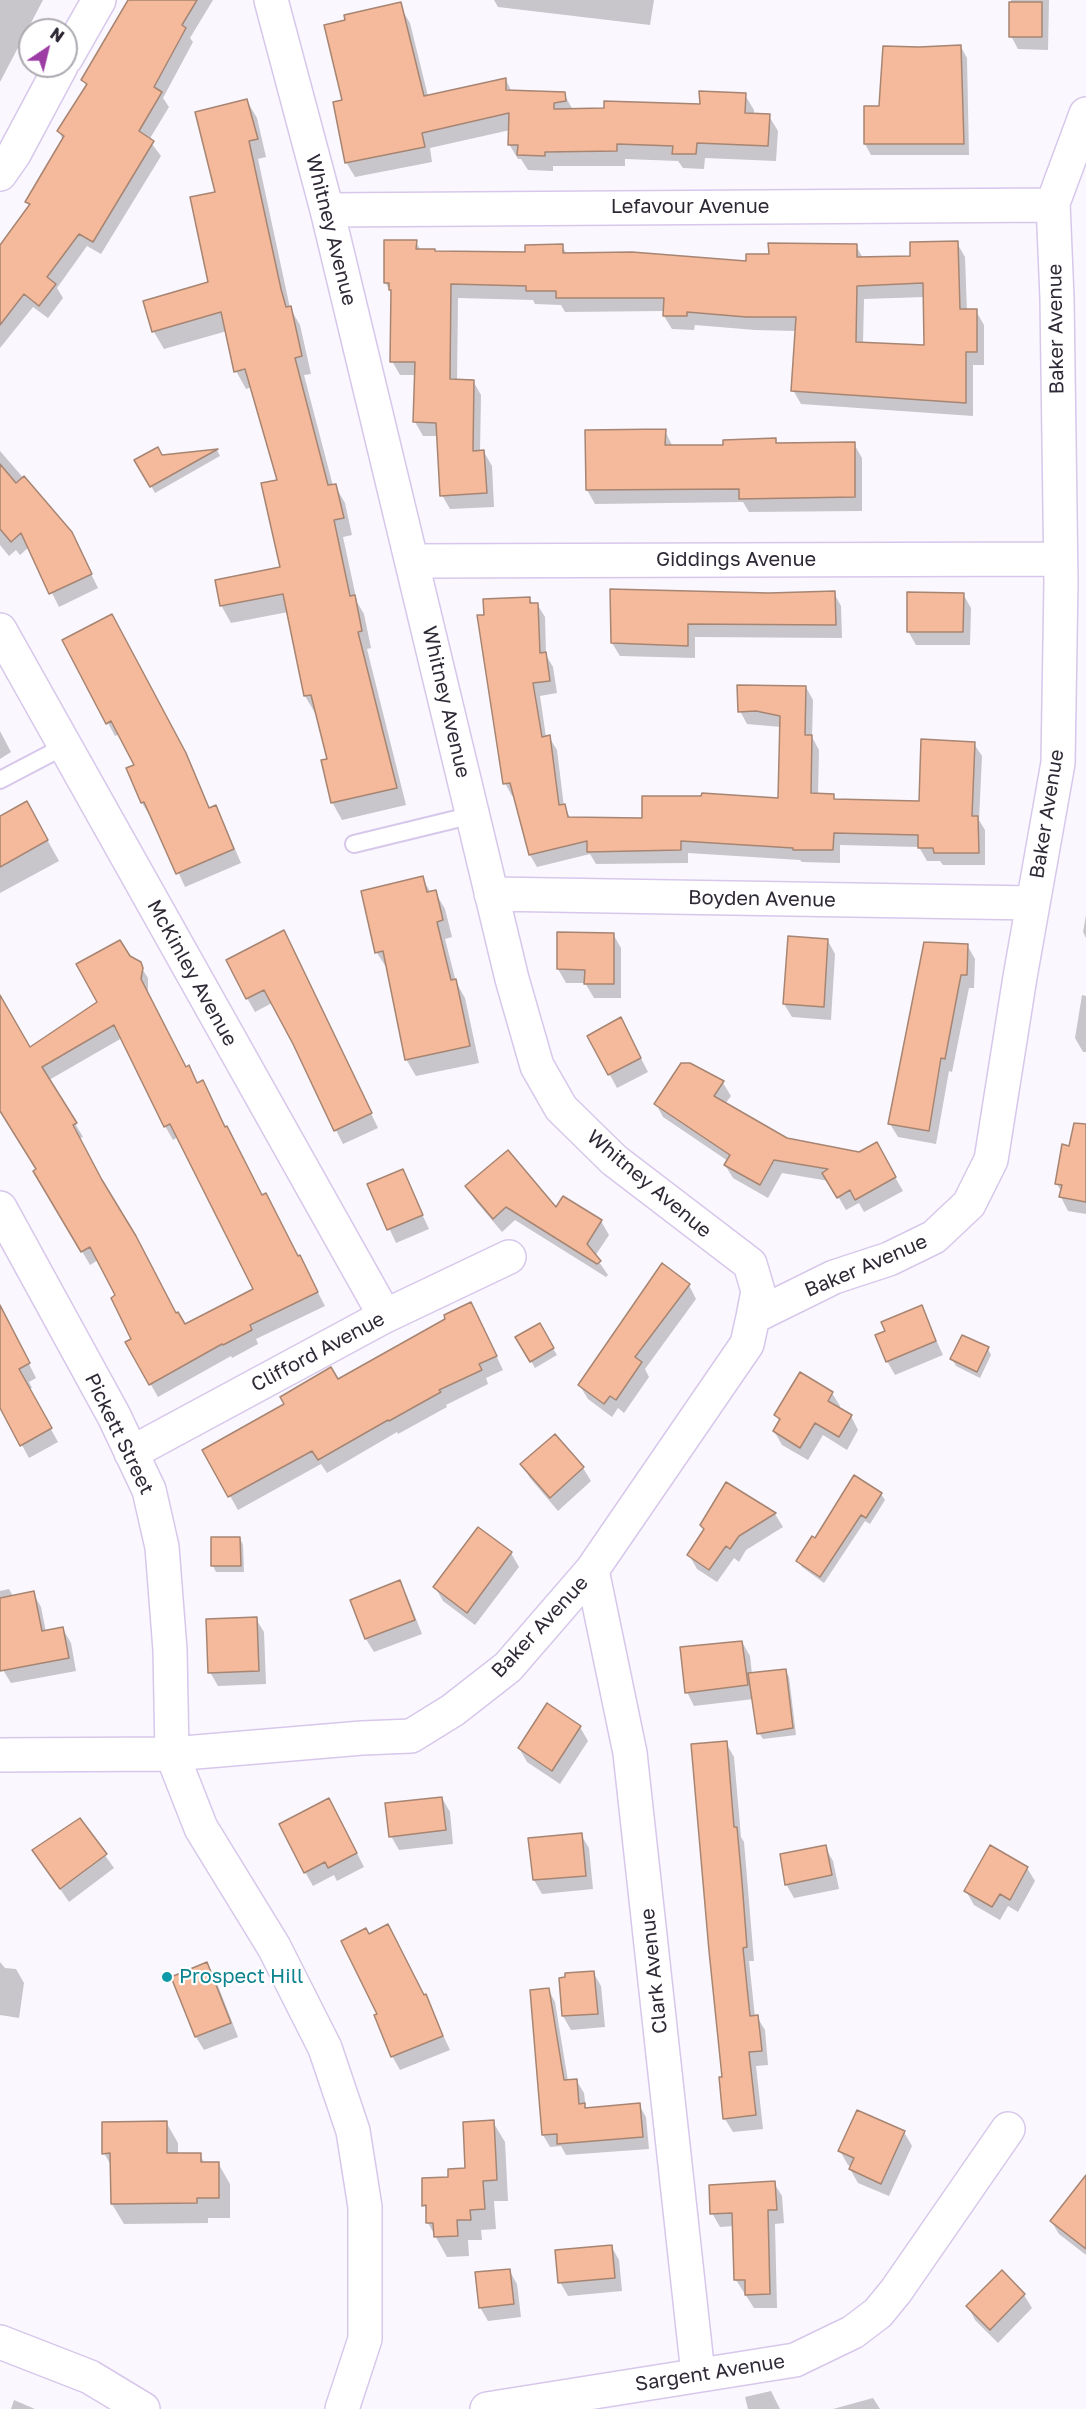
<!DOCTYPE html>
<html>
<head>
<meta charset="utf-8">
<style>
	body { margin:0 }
	#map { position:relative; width:1086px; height:2409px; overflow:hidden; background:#faf7fe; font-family:"Golos Text",sans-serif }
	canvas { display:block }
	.north { position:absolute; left:18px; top:18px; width:60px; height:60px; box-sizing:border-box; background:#fff; border:2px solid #aca9af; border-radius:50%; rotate:35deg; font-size:16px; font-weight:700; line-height:24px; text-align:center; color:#2f2936 }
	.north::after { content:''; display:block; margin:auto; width:21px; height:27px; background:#9c3ca4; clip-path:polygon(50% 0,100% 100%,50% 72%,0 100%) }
</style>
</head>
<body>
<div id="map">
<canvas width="1086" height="2409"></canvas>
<div class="north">N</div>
</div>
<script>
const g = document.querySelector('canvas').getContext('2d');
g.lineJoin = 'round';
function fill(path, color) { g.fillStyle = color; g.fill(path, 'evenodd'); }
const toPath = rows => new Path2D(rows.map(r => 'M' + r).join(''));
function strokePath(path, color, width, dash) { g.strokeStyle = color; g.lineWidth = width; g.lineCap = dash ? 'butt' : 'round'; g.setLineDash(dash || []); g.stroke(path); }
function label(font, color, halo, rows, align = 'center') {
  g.font = font + ' "Golos Text",sans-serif'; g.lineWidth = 4.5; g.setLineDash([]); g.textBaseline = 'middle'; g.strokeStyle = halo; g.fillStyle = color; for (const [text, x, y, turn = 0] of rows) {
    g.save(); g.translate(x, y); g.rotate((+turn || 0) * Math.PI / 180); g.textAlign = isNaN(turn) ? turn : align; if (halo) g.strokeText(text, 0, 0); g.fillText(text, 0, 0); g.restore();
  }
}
fill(toPath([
	[0,0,43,0,0,82],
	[130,0,213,0,190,38,193,42,163,98,169,107,149,140,161,156,101,254,87,246,57,288,63,298,48,318,33,307,0,348,0,255,30,207,27,202,63,140,59,132,87,87,83,80],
	[494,0,654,0,650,25,498,7],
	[1011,0,1049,0,1048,50,1018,49,1011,36],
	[401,8,410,23,428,96,506,80,512,92,564,94,573,110,701,105,745,95,754,110,754,115,769,116,778,131,776,161,705,158,704,169,683,168,678,161,625,159,625,166,553,166,553,171,528,170,521,159,518,159,509,144,510,130,430,148,432,162,355,177,346,162,344,102],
	[961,47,967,58,969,155,871,155,865,144,881,107,919,49],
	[247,101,257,118,266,157,258,159,290,308,300,325,311,374,304,375,333,486,335,486,345,503,352,535,343,537,357,602,364,614,371,648,367,649,406,805,342,820,332,802,329,760,317,713,315,713,305,696,288,612,231,623,221,605,281,568,279,481,252,387,246,389,236,371,227,331,164,349,154,332,145,302,210,283,217,193],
	[416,242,421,251,435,252,527,253,562,246,567,254,748,262,770,255,856,246,863,258,912,257,957,243,965,257,967,311,976,311,984,325,984,365,973,365,973,416,801,404,793,390,796,331,755,330,695,325,694,330,672,329,664,316,664,311,565,312,561,305,535,304,533,300,458,298,457,381,473,381,481,395,480,452,484,452,492,466,494,507,450,509,442,495,438,436,423,436,415,422,416,375,400,375,392,361,393,296,385,282],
	[925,297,926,346,863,344,864,299],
	[665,431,673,447,725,446,775,440,778,445,854,444,862,458,862,511,749,512,743,502,595,504,587,490],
	[217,450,220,456,155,493,137,461],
	[0,451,71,533,98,588,59,607,29,547,20,555,16,550,9,556,0,545],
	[702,593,834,593,841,606,842,638,695,637,695,658,620,656,612,643],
	[963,594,971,608,970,645,916,645,908,631],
	[529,598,533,604,537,604,545,617,546,655,553,667,557,693,540,696,546,737,549,737,557,750,564,807,571,819,643,819,779,799,781,727,747,724,740,711,806,687,813,700,812,737,819,750,818,795,833,795,836,801,920,803,974,744,982,756,979,820,985,830,985,865,943,865,940,861,927,861,919,847,840,845,840,863,802,862,800,860,688,853,688,863,596,864,590,854,537,867,530,855,515,796,512,796,505,783,485,616],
	[119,629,193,769,210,809,215,807,223,821,241,863,185,887,152,815,150,816,142,803,128,769,136,765,120,734,115,736,108,723],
	[0,731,11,752,0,759],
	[0,817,38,823,59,861,0,893],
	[422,878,431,893,435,892,445,909,452,937,445,939,456,982,465,998,479,1063,416,1076,406,1059,388,970,377,953,363,892],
	[1086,915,1086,938,1083,932],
	[613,934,621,948,621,998,594,998,585,983,566,983,558,969],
	[828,941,835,954,831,1020,792,1017,784,1004],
	[967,945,975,959,974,988,969,988,952,1072,949,1071,936,1144,898,1137,890,1124],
	[291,946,378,1128,343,1144,272,1003,255,1012,247,998],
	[129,957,139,964,148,978,148,994,186,1068,188,1067,225,1128,262,1197,307,1271,325,1306,256,1339,258,1344,232,1358,231,1356,158,1397,127,1343,133,1339,117,1296,98,1260,90,1265,35,1171,38,1170,0,1096,0,1003,30,1049,99,1002],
	[122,1038,165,1126,173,1140,178,1137,255,1290,185,1326,176,1315,106,1190,79,1139,83,1137,49,1080],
	[1082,995,1086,996,1086,1052,1083,1052,1075,1038],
	[628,1033,648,1072,617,1088,589,1036],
	[690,1064,723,1083,731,1096,725,1104,787,1139,859,1154,876,1144,903,1191,864,1212,859,1203,846,1210,829,1181,782,1173,768,1198,733,1178,725,1165,728,1161,663,1117,656,1104],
	[1086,1150,1086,1214,1068,1211,1061,1197,1062,1192,1056,1183],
	[402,1171,429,1229,396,1243,369,1185],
	[467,1187,601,1221,609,1235,595,1256,608,1275,606,1277,515,1220,502,1232,475,1200],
	[689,1285,696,1299,645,1369,649,1377,624,1413,618,1408,612,1417,588,1399,580,1386],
	[921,1307,943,1355,895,1375,887,1361],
	[478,1317,503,1370,486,1378,488,1384,446,1405,447,1407,398,1434,397,1432,327,1473,321,1464,238,1510,204,1450,286,1404],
	[0,1319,20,1346,36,1378,29,1382,32,1388,29,1389,58,1442,29,1458,0,1405],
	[539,1325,557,1355,535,1368,518,1338],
	[988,1349,991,1355,980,1378,956,1366,952,1359],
	[832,1393,840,1406,839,1409,851,1416,858,1430,847,1450,823,1435,808,1460,782,1445,774,1431,780,1422,776,1415],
	[522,1465,583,1468,591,1481,558,1511,530,1478],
	[727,1484,775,1514,783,1527,746,1550,739,1562,734,1558,717,1582,697,1569,689,1555,705,1531,701,1525],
	[881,1494,885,1500,870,1524,865,1521,824,1583,802,1567,798,1561,816,1540],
	[240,1538,243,1545,244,1572,216,1572,213,1566],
	[511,1553,519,1567,475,1625,443,1601,435,1587],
	[399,1582,407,1596,422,1634,374,1652,366,1639,352,1600],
	[9,1589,13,1596,33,1593,41,1607,46,1632,63,1629,71,1643,76,1671,11,1683,3,1670,0,1656,0,1591],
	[256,1619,264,1632,266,1684,218,1686,210,1672],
	[742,1642,750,1656,752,1674,785,1670,789,1677,796,1735,763,1739,759,1733,754,1699,694,1706,687,1692],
	[580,1727,588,1741,560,1784,527,1762,519,1748],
	[726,1743,734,1757,741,1837,744,1842,754,1961,749,1961,755,2017,757,2017,765,2030,768,2065,756,2066,763,2129,733,2132,725,2119,724,2078],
	[442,1798,450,1812,453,1844,399,1850,391,1836],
	[337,1814,364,1867,337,1881,334,1875,313,1886,305,1872],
	[80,1820,114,1868,69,1902,34,1851],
	[581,1835,589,1848,593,1889,542,1894,534,1880,530,1840],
	[825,1847,833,1861,839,1889,794,1898,786,1884],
	[1027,1868,1035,1881,1018,1912,1008,1906,1000,1920,974,1905,966,1891],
	[369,1935,425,1996,450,2050,400,2070,392,2056,379,2015],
	[0,1962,5,1968,16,1969,24,1983,19,2018,0,2015],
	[207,1964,215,1978,238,2037,204,2050,196,2037,173,1978],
	[593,1972,601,1986,605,2027,571,2030,563,2016],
	[548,1989,555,2002,568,2081,576,2080,584,2093,586,2109,639,2105,646,2117,649,2149,566,2155,561,2146,550,2147,543,2135],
	[166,2122,178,2143,178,2155,200,2155,205,2164,218,2163,230,2184,230,2218,208,2218,208,2223,124,2224,112,2204,112,2167,104,2153],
	[493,2122,505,2142,508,2201,494,2201,496,2229,481,2230,482,2240,468,2240,469,2256,447,2257,428,2223,427,2211,424,2205,450,2178,466,2169],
	[904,2132,912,2146,889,2196,858,2183,850,2169,852,2167,848,2165,840,2151],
	[774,2183,782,2196,784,2223,775,2224,777,2308,754,2308,736,2280,734,2226,720,2227,712,2213],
	[1086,2196,1086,2255,1059,2234,1051,2221],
	[611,2246,619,2260,622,2291,568,2296,560,2282],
	[509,2270,517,2284,521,2317,488,2321,480,2307],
	[1024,2295,1032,2308,998,2343,975,2320,968,2306],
	[771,2391,780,2409,748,2409,745,2397],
	[873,2398,880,2409,833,2409],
	[14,2400,35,2409,11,2409]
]), '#0003');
const building = toPath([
	[128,0,197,0,182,25,186,28,154,87,162,92,139,131,154,141,93,242,79,234,47,277,56,284,39,306,24,294,0,325,0,245,30,204,25,202,64,136,57,131,87,84,81,80,128,0],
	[401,2,424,96,506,78,506,90,565,92,566,101,554,103,554,109,604,108,604,101,700,104,699,91,746,93,745,113,770,114,768,146,697,143,696,154,672,154,673,146,617,144,617,151,545,152,545,156,517,155,518,145,508,145,509,113,422,133,425,147,345,163,333,102,342,100,324,25,345,20,344,15,401,2],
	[1009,2,1042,2,1042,37,1009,37,1009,2],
	[961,45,964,144,864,144,864,106,879,106,883,46,919,47,961,45],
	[247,99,258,139,249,141,281,289,286,307,291,306,302,356,295,358,328,485,336,484,344,518,334,520,350,596,355,595,362,631,358,632,397,788,331,803,321,760,327,759,311,695,304,696,283,594,220,606,215,580,280,567,261,483,277,480,245,369,234,372,221,312,152,332,143,301,208,282,190,197,215,192,195,112,247,99],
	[384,240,417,240,416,249,435,249,435,251,525,252,525,245,563,244,563,253,632,252,746,261,746,254,769,254,768,243,857,244,857,257,910,256,910,242,958,241,960,309,977,309,977,352,966,352,966,403,791,391,796,317,746,317,687,312,687,316,663,316,664,298,556,298,556,291,526,291,526,286,451,284,450,379,474,380,473,451,484,450,487,493,440,496,436,423,413,422,415,362,390,362,391,290,389,290,389,283,384,283,384,240],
	[923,283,924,345,856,342,857,286,923,283],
	[666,429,665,445,723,445,723,440,776,438,776,443,855,442,855,497,739,499,739,489,586,490,585,430,666,429],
	[158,447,162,455,218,449,150,487,134,460,158,447],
	[0,464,16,483,24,476,72,532,92,574,49,594,21,533,11,542,0,529,0,464],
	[610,589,769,593,835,591,836,625,688,624,688,646,611,643,610,589],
	[907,592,964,593,963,632,907,632,907,592],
	[530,597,530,603,538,603,540,653,546,652,550,681,533,683,542,737,550,735,559,805,565,804,568,817,642,818,642,796,701,796,702,793,778,798,780,716,756,711,738,712,737,685,806,686,805,735,812,735,811,793,834,794,834,799,919,801,921,739,975,742,972,816,978,816,979,853,934,853,933,848,918,848,918,835,834,833,833,850,793,850,793,848,681,841,681,850,587,852,587,841,529,855,510,783,503,784,477,615,484,615,483,599,530,597],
	[112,614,186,753,209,808,216,805,234,849,176,874,144,802,141,803,126,768,134,765,111,721,106,724,62,640,112,614],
	[27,801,48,840,0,867,0,816,27,801],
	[423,876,427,892,436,890,443,920,437,922,451,980,456,979,470,1046,405,1060,383,951,375,953,361,891,423,876],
	[284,930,372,1113,334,1131,293,1044,264,990,246,999,226,960,284,930],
	[557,932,614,933,614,984,584,984,585,970,557,969,557,932],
	[788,936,828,939,824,1007,783,1004,788,936],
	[120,940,130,956,141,962,143,968,141,979,186,1067,189,1065,197,1083,203,1080,225,1127,227,1126,262,1195,266,1193,298,1256,300,1255,318,1292,250,1325,252,1330,223,1345,222,1344,149,1385,125,1342,131,1339,111,1298,115,1295,90,1247,81,1252,33,1171,36,1169,0,1111,0,995,30,1047,97,1002,76,964,120,940],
	[114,1025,164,1127,170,1124,253,1289,185,1324,178,1312,176,1313,136,1236,102,1180,73,1125,77,1123,42,1067,114,1025],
	[924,942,968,944,967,975,961,975,945,1059,941,1058,929,1131,888,1124,924,942],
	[621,1017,641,1058,608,1075,587,1036,621,1017],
	[681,1063,690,1063,724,1081,714,1096,787,1138,859,1152,877,1142,896,1177,855,1200,850,1190,837,1198,822,1173,828,1169,774,1160,760,1185,724,1165,730,1155,654,1104,681,1063],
	[1074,1123,1086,1124,1086,1202,1059,1197,1062,1185,1055,1184,1062,1144,1069,1146,1074,1123],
	[508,1150,556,1207,563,1196,602,1220,587,1244,601,1261,597,1264,506,1207,493,1219,465,1186,508,1150],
	[403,1169,423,1215,387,1230,367,1184,403,1169],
	[662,1263,690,1284,635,1357,642,1362,616,1400,610,1396,604,1404,578,1385,662,1263],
	[471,1302,497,1356,479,1364,482,1370,439,1390,441,1392,389,1421,388,1420,318,1460,312,1451,228,1497,202,1450,284,1404,280,1397,331,1367,338,1379,445,1319,444,1315,471,1302],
	[0,1305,30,1363,19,1369,52,1428,20,1446,0,1408,0,1305],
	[922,1305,936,1341,886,1362,875,1335,885,1331,881,1322,922,1305],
	[540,1323,554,1348,530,1362,515,1337,540,1323],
	[962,1335,989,1347,977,1372,950,1359,962,1335],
	[800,1372,833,1392,828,1401,852,1415,839,1437,815,1423,800,1448,773,1431,780,1419,774,1415,800,1372],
	[555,1434,584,1467,550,1498,520,1464,555,1434],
	[854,1475,882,1493,866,1518,861,1515,820,1577,796,1561,812,1536,815,1538,854,1475],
	[726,1482,776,1513,739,1536,730,1549,726,1546,709,1570,687,1555,704,1529,700,1525,726,1482],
	[478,1527,512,1552,467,1613,433,1587,478,1527],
	[211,1537,240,1537,241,1566,211,1566,211,1537],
	[400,1580,415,1620,365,1639,350,1600,400,1580],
	[34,1591,42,1631,63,1627,69,1658,0,1671,0,1598,34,1591],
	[257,1617,259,1671,208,1673,206,1619,257,1617],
	[742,1641,748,1685,685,1693,680,1647,742,1641],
	[786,1669,793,1728,757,1734,748,1673,786,1669],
	[547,1703,581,1726,552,1771,518,1748,547,1703],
	[727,1741,734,1827,737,1827,742,1882,747,1947,743,1948,750,2016,758,2015,762,2051,749,2052,756,2115,723,2119,719,2077,722,2077,709,1951,691,1744,727,1741],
	[442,1797,446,1830,389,1837,385,1803,442,1797],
	[329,1798,357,1853,328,1868,325,1862,304,1873,279,1824,329,1798],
	[80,1818,107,1854,60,1889,32,1850,80,1818],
	[582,1833,586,1876,533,1880,528,1838,582,1833],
	[826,1845,832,1875,785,1885,780,1854,826,1845],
	[990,1845,1028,1867,1010,1900,1000,1894,992,1907,964,1891,990,1845],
	[388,1924,424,1995,426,1994,443,2036,391,2057,374,2015,377,2014,341,1941,366,1928,369,1934,388,1924],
	[207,1962,231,2023,195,2037,171,1977,207,1962],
	[594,1971,598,2014,562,2016,559,1978,565,1977,565,1973,594,1971],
	[549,1988,564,2080,577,2079,579,2104,585,2103,585,2108,640,2103,643,2137,557,2144,557,2134,542,2135,530,1990,549,1988],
	[857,2110,905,2131,881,2184,849,2169,854,2158,838,2151,857,2110],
	[494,2120,497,2180,483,2181,485,2209,470,2210,471,2220,457,2220,458,2236,434,2237,433,2223,426,2223,426,2205,422,2206,422,2178,448,2177,448,2169,465,2168,463,2122,494,2120],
	[167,2121,167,2153,201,2153,201,2162,219,2162,219,2198,197,2198,197,2203,111,2204,110,2153,102,2154,102,2122,167,2121],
	[1086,2175,1086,2249,1050,2221,1086,2175],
	[775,2181,777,2210,768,2210,770,2294,745,2295,745,2280,734,2280,732,2213,710,2214,709,2185,775,2181],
	[612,2245,615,2278,558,2283,555,2250,612,2245],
	[510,2269,514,2304,479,2308,475,2272,510,2269],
	[1002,2270,1025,2294,990,2330,966,2306,1002,2270]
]);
fill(building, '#f5ba9b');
strokePath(building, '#a78573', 1.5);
const lane = toPath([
	[0,780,65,746],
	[354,844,473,815]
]);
const street = toPath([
	[271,0,327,210,512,979,537,1066,561,1108,614,1160,750,1264,758,1291,753,1317],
	[66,58,99,0],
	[0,174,14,154,61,66],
	[327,210,1053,205],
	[413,561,1060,559],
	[0,630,385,1316],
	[491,894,1033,903],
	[0,1208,114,1416,149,1490,162,1547,170,1650,172,1754,201,1828,274,1947,325,2048,353,2131,365,2207,365,2339,342,2409],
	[131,1453,385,1316,509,1257],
	[592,1570,630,1753,698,2374],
	[0,1755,172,1754,362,1738,411,1736,453,1710,508,1667,592,1570,747,1344,753,1317,834,1277,889,1259,934,1237,969,1204,991,1160,1020,977,1058,763,1061,582,1057,298,1053,203,1086,114],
	[0,2342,90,2377,143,2409],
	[487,2409,795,2360,853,2332,878,2313,896,2291,1008,2129]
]);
strokePath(lane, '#d7c8eb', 20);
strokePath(street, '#d7c8eb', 36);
strokePath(lane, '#fff', 16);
strokePath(street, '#fff', 33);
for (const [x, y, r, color] of [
	[167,1977,6,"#0f9aa8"]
]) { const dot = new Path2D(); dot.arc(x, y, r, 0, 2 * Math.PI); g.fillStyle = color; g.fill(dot); strokePath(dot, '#fff', 2); }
label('20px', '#2f2936', '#fff', [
	["Lefavour Avenue",690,207],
	["Whitney Avenue",331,230,76],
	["Baker Avenue",1056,329,-91],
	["Giddings Avenue",736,560],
	["Whitney Avenue",446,702,77],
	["Baker Avenue",1047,814,-81],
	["Boyden Avenue",762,899,1],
	["McKinley Avenue",192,973,61],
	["Whitney Avenue",649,1184,40],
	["Baker Avenue",866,1266,-23],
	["Clifford Avenue",318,1352,-28],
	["Pickett Street",119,1434,64],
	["Baker Avenue",540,1627,-47],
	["Clark Avenue",654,1971,-96],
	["Sargent Avenue",710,2373,-9]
]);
label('20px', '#0d838f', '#fff', [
	["Prospect Hill",179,1977]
], 'left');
</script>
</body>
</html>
